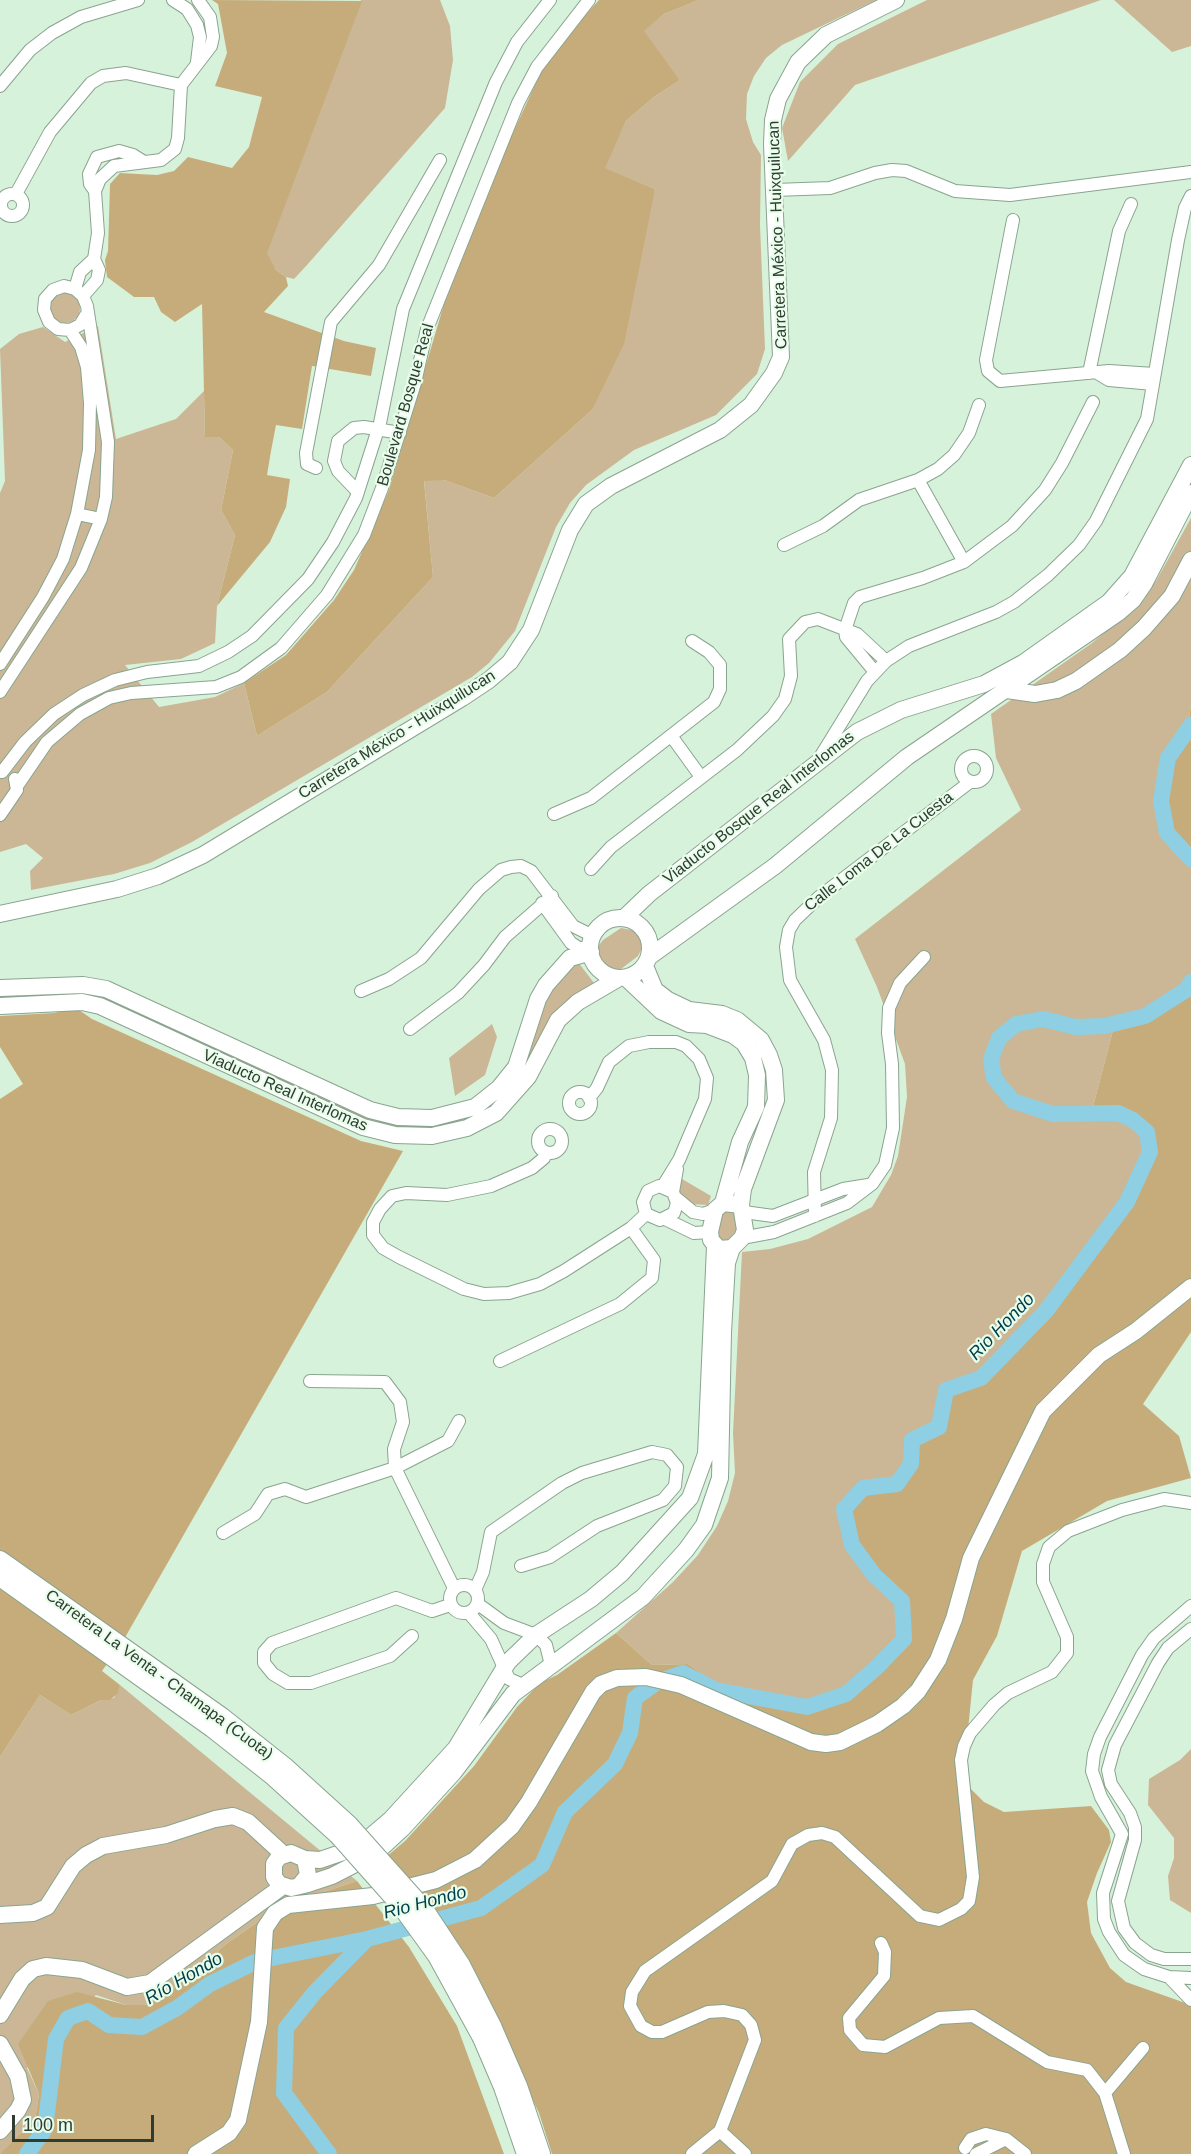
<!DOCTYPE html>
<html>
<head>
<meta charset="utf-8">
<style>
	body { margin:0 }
	#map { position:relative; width:1191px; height:2154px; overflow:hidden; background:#d7f2db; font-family:Arial,sans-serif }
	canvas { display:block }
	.scale { position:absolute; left:12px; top:2115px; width:142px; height:27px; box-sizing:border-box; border:3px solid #303b32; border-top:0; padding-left:8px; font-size:18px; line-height:21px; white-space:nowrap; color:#303b32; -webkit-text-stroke:4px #e8feeb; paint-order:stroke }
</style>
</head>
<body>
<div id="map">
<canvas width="1191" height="2154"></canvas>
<div class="scale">100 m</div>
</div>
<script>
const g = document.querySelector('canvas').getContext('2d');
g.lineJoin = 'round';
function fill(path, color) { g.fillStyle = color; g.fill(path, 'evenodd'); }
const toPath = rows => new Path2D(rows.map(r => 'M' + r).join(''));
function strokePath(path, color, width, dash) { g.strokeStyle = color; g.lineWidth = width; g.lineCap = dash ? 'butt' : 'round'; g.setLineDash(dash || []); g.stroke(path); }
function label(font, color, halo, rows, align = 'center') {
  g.font = font + ' Arial,sans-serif'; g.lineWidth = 4.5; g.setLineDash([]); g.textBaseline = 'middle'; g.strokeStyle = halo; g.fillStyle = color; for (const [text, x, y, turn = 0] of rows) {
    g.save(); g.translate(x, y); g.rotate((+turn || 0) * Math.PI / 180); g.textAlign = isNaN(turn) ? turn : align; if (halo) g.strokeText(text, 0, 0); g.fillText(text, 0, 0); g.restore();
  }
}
fill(toPath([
	[361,0,440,0,450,26,453,60,445,108,307,265,294,279,286,277,276,270,266,253],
	[699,0,876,0,782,45,766,58,754,76,747,94,746,119,753,142,761,155,760,225,765,349,757,374,716,415,634,450,586,485,570,503,556,527,515,631,489,663,472,677,192,842,150,863,114,874,31,890,30,871,43,858,26,844,0,852,0,493,5,481,0,349,19,334,43,327,65,342,98,326,116,439,176,419,204,391,205,437,219,437,233,450,221,510,235,535,217,606,215,643,181,659,125,665,159,707,215,697,244,683,257,736,327,692,433,577,424,480,444,480,494,498,592,410,655,189,604,168,626,121,654,97,680,80,643,31,664,14],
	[927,0,1101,0,855,85,788,161,782,128,800,82,838,44],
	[1114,0,1191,0,1191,46,1172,52],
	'50 308a15 15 0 1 1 30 0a15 15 0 1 1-30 0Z',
	[1191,518,1191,705,1189,718,1177,734,1162,835,1191,867,1191,972,1182,986,1143,1011,1116,1019,1090,1118,1117,1119,1131,1125,1142,1135,1145,1151,1122,1199,1042,1307,978,1373,941,1386,934,1423,907,1437,905,1462,894,1479,860,1482,870,1579,896,1604,898,1637,874,1663,843,1689,806,1702,717,1684,688,1664,652,1665,616,1633,673,1582,698,1555,717,1526,728,1501,735,1473,733,1433,742,1252,770,1249,808,1239,872,1207,891,1175,898,1156,907,1097,905,1064,877,987,855,939,1021,810,996,758,991,714,1092,643,1137,605,1156,581],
	[621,928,637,931,643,946,638,956,621,969,610,971,597,961,596,949,603,940],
	[578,962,594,983,576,995,524,1074,481,1117,434,1130,399,1129,369,1121,105,1000,31,999,29,996,30,993,95,993,370,1117,399,1125,433,1126,479,1114,504,1094,543,1004,562,977],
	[492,1024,497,1037,485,1075,455,1096,449,1058],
	[682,1179,711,1196,708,1205,690,1204,683,1198,679,1192],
	[729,1207,737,1215,737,1235,725,1244,718,1237,718,1216],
	[120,1685,357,1881,279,1907,226,1944,166,1995,145,2005,126,2005,96,1995,27,2068,39,2094,35,2120,7,2150,0,2154,0,1757,40,1695,71,1715,101,1700,114,1698],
	[1191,1749,1191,1913,1170,1900,1168,1876,1174,1858,1174,1838,1148,1805,1149,1779,1180,1760]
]), '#cbb795');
fill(toPath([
	[212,0,362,1,267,253,276,270,286,277,288,286,264,312,344,341,376,348,371,376,312,366,302,429,276,425,271,451,267,475,290,479,286,507,270,542,217,606,235,535,221,510,233,450,219,437,205,437,202,304,175,322,161,312,154,297,134,297,107,277,105,260,108,251,110,184,120,173,157,175,174,171,188,157,232,168,249,147,262,97,215,86,227,53,218,4],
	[599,0,699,0,664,14,644,31,680,80,654,97,626,121,605,168,655,189,624,344,592,410,494,498,444,480,424,481,433,577,327,692,257,736,244,683,286,655,334,600,354,570,389,490,444,304,511,137,541,72,569,33],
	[1191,705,1191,867,1162,835,1155,801,1162,756,1189,718],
	[1191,972,1191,1332,1143,1404,1179,1436,1191,1478,1107,1501,1022,1551,997,1636,973,1680,964,1769,970,1788,984,1802,1004,1812,1091,1806,1109,1830,1111,1842,1097,1873,1087,1902,1091,1933,1110,1968,1126,1982,1191,2005,1191,2154,552,2154,539,2113,512,2057,386,1857,405,1841,474,1766,517,1707,540,1683,557,1675,616,1633,652,1665,688,1664,717,1684,806,1702,843,1689,874,1663,898,1637,896,1604,870,1579,847,1547,838,1508,860,1482,894,1479,905,1462,907,1437,934,1423,941,1386,978,1373,1042,1307,1122,1199,1145,1151,1142,1135,1131,1125,1117,1119,1090,1118,1116,1019,1143,1011,1182,986],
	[76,1008,92,1019,361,1141,403,1151,123,1641,102,1671,120,1685,117,1694,110,1700,101,1700,71,1715,40,1695,0,1757,0,1099,23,1084,0,1047,0,1016,54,1013],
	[357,1881,409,1947,457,2026,504,2154,0,2154,35,2120,39,2094,18,2044,48,2001,77,1992,126,2005,145,2005,166,1995,226,1944,279,1907]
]), '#c7ac7b');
strokePath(toPath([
	[1191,725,1168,758,1161,801,1167,833,1191,859],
	[272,1958,367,1939,481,1908,542,1865,565,1812,615,1764,630,1733,635,1698,657,1682,683,1673,716,1690,807,1707,846,1694,877,1667,904,1639,902,1601,874,1575,852,1545,844,1509,863,1488,897,1484,911,1464,912,1440,939,1427,946,1390,981,1378,1046,1311,1127,1202,1150,1152,1147,1132,1133,1120,1118,1113,1053,1114,1013,1101,994,1078,991,1059,999,1038,1016,1024,1043,1019,1076,1027,1104,1026,1145,1016,1186,990,1191,982],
	[27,2154,45,2129,56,2039,68,2018,88,2011,109,2025,142,2027,177,2008,210,1984,255,1962],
	[329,2154,284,2093,286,2028,315,1992,367,1939]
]), '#8ecfe3', 16);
const minor = toPath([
	[173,0,187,9,197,25,200,37,197,62],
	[0,86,30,50,52,33,81,17,138,0],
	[775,190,830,188,875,173,892,170,906,171,955,191,1010,195,1191,172],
	[95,191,90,184,89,174,97,157,119,151,133,155,144,162],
	'1 205a11 11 0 1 1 22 0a11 11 0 1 1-22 0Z',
	[16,194,50,132,91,83,103,76,126,73,181,85],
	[1013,220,986,360,988,371,1000,381,1109,371,1154,374],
	[75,289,80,272,94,259],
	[83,296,97,280,99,270,94,259,98,233,95,191,100,179,114,166,161,160,175,149,178,138,181,85,211,46,213,37,210,17,198,0],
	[1089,373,1119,231,1131,204],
	[1099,374,1109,380,1153,384],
	[316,468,307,464,306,453,331,322,379,265,440,160],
	[358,492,338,471,334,461,338,441,354,428,364,427,400,433],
	[77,514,101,519],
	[784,545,823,526,859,500,918,480],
	[964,562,918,480,938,469,954,455,969,433,979,405],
	[0,664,43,597,63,559,77,514,89,450,90,403,87,367,81,347,70,330],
	[875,672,846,637,845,630,854,603,860,597,923,578,964,562,1012,526,1045,490,1062,463,1093,402],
	[0,692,81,568,101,519,106,497,108,442,87,306,83,296,75,289,64,286,53,290,45,299,44,310,49,322,58,329,70,330,80,325,86,315],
	[672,737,701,777],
	'961 769a13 13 0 1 1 26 0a13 13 0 1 1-26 0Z',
	[819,759,867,681,886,661,909,646,996,612,1014,602,1048,575,1079,545,1096,521,1147,419,1178,240,1185,208,1191,196],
	[2,772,25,742,54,714,83,695,115,680,147,672,199,666,228,652,252,636,308,579,333,542,356,498,380,423,403,309,496,82,517,42,550,0],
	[17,786,47,742,80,714,109,698,131,693,216,687,241,677,281,648,327,595,364,535,382,488,415,383,427,329,518,103,537,67,589,0],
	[554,814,591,798,714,702,720,689,720,665,709,652,692,641],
	[0,815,17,790,15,779],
	[591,869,611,847,737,750,773,716,785,699,791,676,789,639,805,622,818,619,857,634,886,661],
	[542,903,571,943,579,948,590,948],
	[361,991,389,979,421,958,479,889,501,870,511,867,521,866,531,871,573,926,593,936],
	[410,1029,458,993,484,965,505,937,552,896],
	'569 1103a11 11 0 1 1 22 0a11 11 0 1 1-22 0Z',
	[589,1098,597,1088,609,1062,629,1046,649,1042,676,1042,686,1046,699,1059,707,1078,705,1099,679,1160,663,1186],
	'538 1141a12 12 0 1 1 24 0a12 12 0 1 1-24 0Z',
	[545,1152,544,1158,532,1168,491,1186,447,1195,406,1193,392,1196,380,1209,373,1222,373,1235,383,1248,399,1257,464,1289,484,1294,509,1293,540,1284,564,1271,631,1228,646,1214],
	[673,1192,659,1186,648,1191,643,1202,646,1214,660,1220,674,1213,677,1203,673,1192,677,1169],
	[676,1198,693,1212,703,1214,715,1210],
	[744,1212,773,1216,843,1189,868,1185],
	[815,1216,814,1172,831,1118,832,1070,824,1040,790,980,786,947,789,930,795,920,819,897,970,782],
	[665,1219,694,1233,710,1232],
	[742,1238,774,1232,847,1203,872,1184,885,1165,893,1128,892,1064,888,1033,889,1008,900,983,924,957],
	[500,1361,620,1304,652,1278,654,1260,631,1228],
	[310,1381,385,1382,400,1402,403,1422,394,1449,395,1468,454,1588],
	[223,1533,255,1514,268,1494,285,1489,306,1497,395,1468,448,1441,459,1421],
	'450 1599a14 14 0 1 1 28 0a14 14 0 1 1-28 0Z',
	[475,1590,483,1572,491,1532,562,1483,582,1473,652,1452,667,1455,677,1467,675,1486,663,1500,597,1526,550,1557,521,1566],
	[478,1604,504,1623,536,1635,546,1645,551,1665],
	[1191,1606,1154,1638,1142,1655,1100,1737,1094,1754,1092,1771,1101,1797,1122,1834,1103,1893,1104,1919,1109,1932,1124,1955,1144,1969,1169,1977,1191,1978],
	[469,1613,491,1639,509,1679,523,1685],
	[1191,1629,1168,1648,1158,1663,1115,1745,1108,1770,1111,1784,1130,1813,1135,1827,1135,1840,1118,1901,1124,1928,1135,1943,1151,1955,1164,1959,1191,1959],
	[412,1636,390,1656,311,1683,288,1683,273,1674,264,1663,264,1652,272,1643,396,1598,432,1611,450,1605],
	[881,1943,885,1952,884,1976,849,2018,850,2030,863,2045,885,2047,939,2018,973,2016,1047,2062,1087,2070,1105,2093,1124,2154],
	[1169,1977,1191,2000],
	[1105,2093,1143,2048],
	[720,2131,745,2154],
	[965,2148,971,2139,986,2134,1006,2139,1025,2154],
	[692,2154,720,2131,755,2040,751,2025,742,2015,724,2011,708,2012,662,2032,652,2032,641,2026,630,2006,632,1992,645,1971,772,1881,792,1844,808,1835,822,1833,835,1837,920,1916,939,1920,961,1909,969,1901,973,1877,961,1760,964,1746,970,1733,994,1705,1008,1693,1052,1672,1067,1653,1067,1637,1043,1582,1043,1564,1049,1547,1068,1531,1122,1510,1164,1499,1191,1503],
	[976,2154,1006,2139]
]);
const major = toPath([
	[1007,690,1035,694,1057,690,1076,681,1120,650,1144,628,1172,596,1191,560],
	[0,914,117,889,158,876,203,855,462,698,489,680,510,662,531,630,570,530,586,504,611,486,720,430,751,405,774,373,781,357,772,144,773,120,778,99,798,62,826,35,896,0],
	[624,918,649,894,857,732,901,710,984,684,1023,663,1109,602,1132,576,1191,465],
	'590 948a30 30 0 1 1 60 0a30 30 0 1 1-60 0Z',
	[649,957,775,866,907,757,1118,613,1133,600,1144,584,1191,493],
	[645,966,655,990,668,1000,689,1010,722,1014,737,1020,761,1040,769,1055,774,1070,776,1100,743,1189,741,1205,745,1230,742,1238,732,1248,719,1249,711,1240,710,1232,715,1210,723,1203,741,1205],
	[626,978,661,1011,689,1024,707,1025,733,1035,744,1043,753,1058,757,1075,756,1107,740,1142,723,1203],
	[0,988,83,985,106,989,370,1110,398,1117,432,1118,475,1107,499,1088,516,1067,538,999,546,985,570,958,591,952],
	[0,1006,82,1002,100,1006,363,1127,395,1135,432,1136,467,1128,496,1113,528,1077,558,1020,578,1002,619,978],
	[305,1859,320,1860,358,1847,391,1819,456,1748,508,1662,536,1635,591,1599,622,1573,690,1498,706,1454,715,1246],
	[299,1886,308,1875,305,1859,291,1853,279,1857,274,1864,274,1877,279,1884,291,1888,308,1884,332,1876,375,1854,402,1829,454,1772,513,1694,643,1597,686,1550,704,1525,720,1478,723,1332,727,1263,732,1248],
	[0,1915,33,1913,47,1907,73,1866,86,1855,103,1846,166,1835,215,1819,233,1816,248,1822,283,1854],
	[0,2015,22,1979,33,1969,46,1966,82,1970,127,1987,150,1983,283,1886],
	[0,2044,18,2076,23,2100,18,2110,0,2131],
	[196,2154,229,2133,238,2120,259,2022,265,1928,275,1913,288,1905,373,1896,436,1880,475,1860,512,1826,529,1802,593,1692,601,1684,617,1678,646,1677,681,1685,811,1742,826,1744,840,1742,877,1724,903,1706,918,1691,938,1660,954,1619,971,1558,1043,1411,1099,1355,1136,1331,1191,1287]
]);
const highway = toPath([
	[0,1560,222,1717,284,1766,349,1825],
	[0,1577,212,1728,274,1777,338,1835],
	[492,2026,518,2086,541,2154],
	[482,2038,503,2087,526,2154]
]);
strokePath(minor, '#8aa48f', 14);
strokePath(major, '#8aa48f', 18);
strokePath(highway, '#8aa48f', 20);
strokePath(minor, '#fff', 12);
strokePath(major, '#fff', 16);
strokePath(highway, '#fff', 18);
const highwayBridge = toPath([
	[349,1825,424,1909,461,1965,492,2026],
	[338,1835,401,1906,437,1956,482,2038]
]);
strokePath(highwayBridge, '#8aa48f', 20, []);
strokePath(highwayBridge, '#fff', 18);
label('16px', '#303b32', '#e8feeb', [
	["Carretera México - Huixquilucan",778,235,-92],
	["Boulevard Bosque Real",406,405,-74],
	["Carretera México - Huixquilucan",397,735,-32],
	["Viaducto Bosque Real Interlomas",759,808,-38],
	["Calle Loma De La Cuesta",879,852,-38],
	["Viaducto Real Interlomas",285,1091,24],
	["Carretera La Venta - Chamapa (Cuota)",159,1675,36]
]);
label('italic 18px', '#003d4c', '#e8feeb', [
	["Rio Hondo",1002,1327,-46],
	["Rio Hondo",425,1903,-15],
	["Río Hondo",184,1979,-30]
]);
</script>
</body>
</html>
